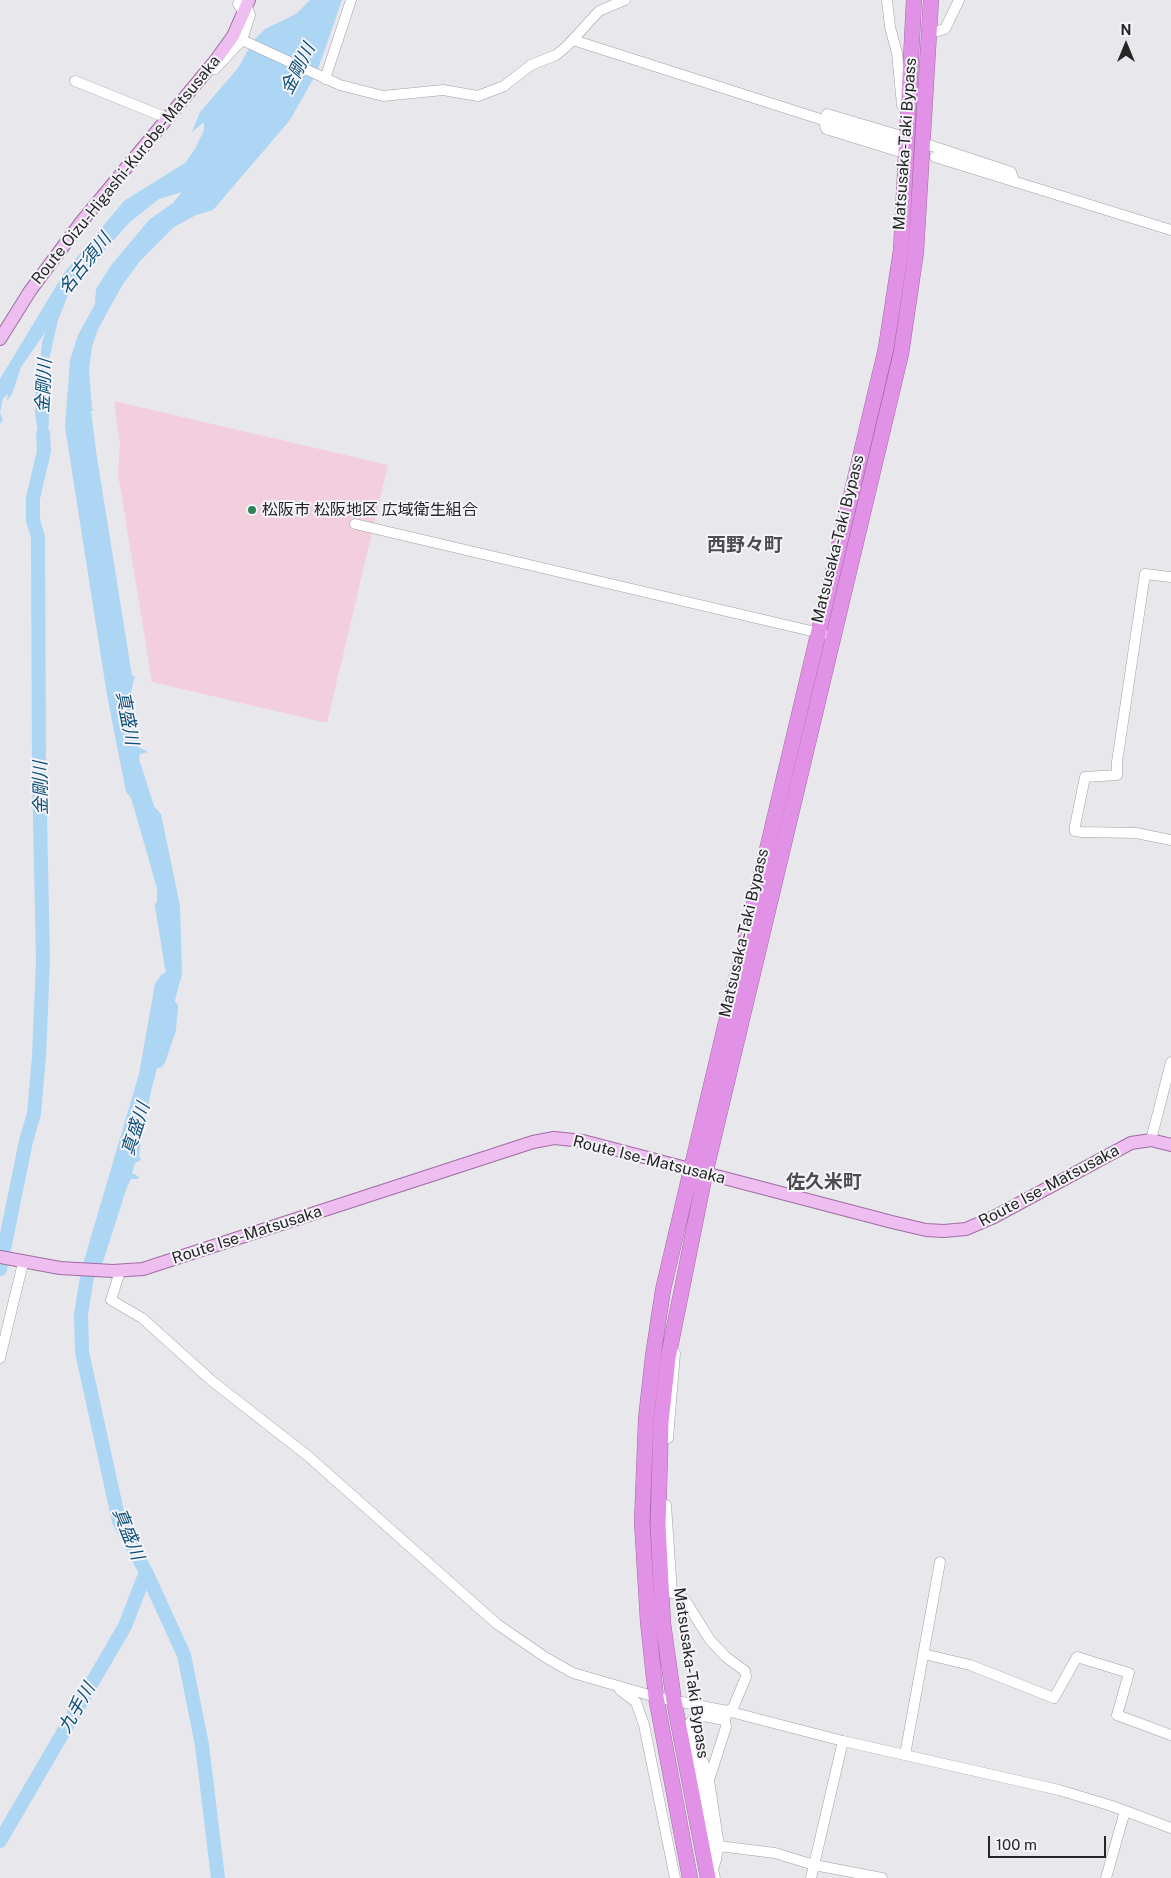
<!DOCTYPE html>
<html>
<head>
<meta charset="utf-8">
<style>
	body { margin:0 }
	#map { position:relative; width:1171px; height:1878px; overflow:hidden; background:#e8e7ec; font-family:"Public Sans",sans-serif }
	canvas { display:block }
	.north { position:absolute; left:1101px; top:20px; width:50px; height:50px; -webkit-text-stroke:4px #f5f4f9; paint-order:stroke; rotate:0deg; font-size:14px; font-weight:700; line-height:20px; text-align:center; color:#252526 }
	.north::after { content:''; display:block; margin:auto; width:18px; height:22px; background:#252526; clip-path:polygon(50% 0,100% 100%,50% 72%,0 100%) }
	.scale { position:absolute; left:988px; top:1836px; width:118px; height:22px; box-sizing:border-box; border:2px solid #252526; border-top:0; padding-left:6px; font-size:15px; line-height:18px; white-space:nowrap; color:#252526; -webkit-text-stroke:4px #f5f4f9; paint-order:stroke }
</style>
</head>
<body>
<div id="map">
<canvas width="1171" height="1878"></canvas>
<div class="north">N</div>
<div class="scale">100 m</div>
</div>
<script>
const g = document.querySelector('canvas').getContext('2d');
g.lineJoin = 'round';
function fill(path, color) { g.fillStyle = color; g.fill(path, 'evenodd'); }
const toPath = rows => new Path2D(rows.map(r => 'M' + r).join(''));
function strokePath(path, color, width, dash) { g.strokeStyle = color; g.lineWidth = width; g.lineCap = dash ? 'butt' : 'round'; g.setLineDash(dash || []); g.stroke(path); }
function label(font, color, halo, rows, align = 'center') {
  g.font = font + ' "Public Sans","Noto Sans JP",sans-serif'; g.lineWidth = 4; g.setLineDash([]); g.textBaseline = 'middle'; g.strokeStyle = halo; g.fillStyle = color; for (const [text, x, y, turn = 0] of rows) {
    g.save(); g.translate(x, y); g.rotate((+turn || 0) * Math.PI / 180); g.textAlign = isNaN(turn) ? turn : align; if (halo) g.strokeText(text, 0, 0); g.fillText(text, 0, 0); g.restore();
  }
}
fill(toPath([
	[114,401,388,465,327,723,152,682,118,474,120,444]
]), '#f3cfdd');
fill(toPath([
	[310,0,342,0,317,72,290,120,213,210,196,215,174,227,140,261,123,284,98,329,92,347,89,369,92,409,95,410,91,411,96,451,132,676,135,676,131,691,134,722,138,734,138,747,148,752,140,754,139,759,154,806,161,814,180,906,182,974,151,1091,141,1142,139,1156,141,1160,135,1163,132,1173,139,1177,138,1179,131,1179,127,1187,102,1265,83,1264,139,1074,155,984,161,975,169,970,170,941,157,899,157,889,151,867,131,798,126,792,107,695,65,427,70,360,78,335,95,304,96,289,112,264,149,220,173,203,182,192,159,199,130,222,101,254,88,263,68,295,58,320,44,382,44,392,50,400,47,452,41,450,35,413,36,382,39,375,42,342,46,331,21,367,12,394,7,401,8,394,3,398,0,413,3,420,0,424,0,379,64,273,124,201,185,163,195,149,204,130,204,122,192,132,200,112,238,68,253,41,265,29,296,14]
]), '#add5f4');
strokePath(toPath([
	[162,906,172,968],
	[158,1061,169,1030,171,1007],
	[93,1260,87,1277,81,1314,82,1352,119,1521,146,1572,184,1655,202,1745,218,1878],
	[0,1269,26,1141,34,1114,39,1056,43,961,39,769,38,537,33,520,33,498,44,451,43,434],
	[0,1841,125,1626,146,1572]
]), '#add5f4', 14);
const minor = toPath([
	[239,0,238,4,244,13],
	[887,0,890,27,897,53,902,105,909,110],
	[930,33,945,29,959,0],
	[242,40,340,85,383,96,443,90,478,96,504,86,531,65,556,55,567,46,599,11,625,0],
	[573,40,895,143],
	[215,69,242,40,250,15,247,7],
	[325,79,351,0],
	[75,81,167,118],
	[923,143,1011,172,1013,178],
	[907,154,826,129,824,120,827,114,908,138],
	[935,157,1171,230],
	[355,524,824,634],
	[1171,577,1145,574,1117,762,1117,775,1085,777,1075,826,1075,831,1082,832,1136,833,1171,840],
	[1151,1140,1171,1062],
	[120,1271,111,1300,142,1318,212,1381,308,1456,497,1624,545,1657,573,1673,656,1697,727,1711,843,1741,1059,1790,1112,1806,1171,1828],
	[0,1358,23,1263],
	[668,1438,675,1353],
	[666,1505,672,1593,677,1594,685,1600,710,1640,726,1657,745,1671,746,1677,733,1708,727,1711,725,1720,698,1715,689,1724,716,1860,713,1869,715,1878],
	[924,1654,970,1665,1054,1698,1077,1657,1129,1673,1117,1715,1171,1735],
	[620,1690,636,1702,644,1725,675,1878],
	[701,1755,709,1780,726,1727,725,1720],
	[905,1755,940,1562],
	[709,1780,719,1846],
	[716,1858,719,1846,775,1853,814,1865,882,1878],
	[811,1878,843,1741],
	[1106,1878,1125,1811]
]);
const major = toPath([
	[0,339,30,291,82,221,215,61,233,36,249,0],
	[0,1257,60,1268,113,1271,143,1269,533,1142,554,1138,583,1141,892,1222,926,1230,944,1231,966,1229,994,1217,1131,1143,1151,1140,1171,1145]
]);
const highway = toPath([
	[690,1878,656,1697,648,1622,642,1522,646,1419,653,1356,663,1290,691,1170,886,348,901,250,914,0],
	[708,1878,674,1701,663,1623,658,1525,661,1422,668,1358,705,1174,901,354,916,252,931,0]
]);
strokePath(minor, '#a09fa3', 11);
strokePath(major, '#a06ca3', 14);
strokePath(highway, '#a06ca3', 16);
strokePath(minor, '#fff', 10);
strokePath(major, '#eebef0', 12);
strokePath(highway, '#e292e6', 15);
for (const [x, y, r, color] of [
	[252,510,5,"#2b845a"]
]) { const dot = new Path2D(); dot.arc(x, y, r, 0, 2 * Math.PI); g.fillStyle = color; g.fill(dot); strokePath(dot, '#f5f4f9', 2); }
label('16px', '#252526', '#f5f4f9', [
	["Matsusaka-Taki Bypass",905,144,-86],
	["Route Oizu-Higashi-Kurobe-Matsusaka",126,170,-51],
	["Matsusaka-Taki Bypass",838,539,-76],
	["Matsusaka-Taki Bypass",744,933,-77],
	["Route Ise-Matsusaka",649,1160,14],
	["Route Ise-Matsusaka",1049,1186,-28],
	["Route Ise-Matsusaka",247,1235,-18],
	["Matsusaka-Taki Bypass",691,1673,82]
]);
label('16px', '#252526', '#f5f4f9', [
	["松阪市 松阪地区 広域衛生組合",262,510]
], 'left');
label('italic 18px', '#0c4f77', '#f5f4f9', [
	["金剛川",298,69,-63],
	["名古須川",85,264,-52],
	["金剛川",44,386,-87],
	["真盛川",127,718,79],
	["金剛川",41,788,-91],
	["真盛川",136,1129,-72],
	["真盛川",128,1534,68],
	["九手川",77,1708,-60]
]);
label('bold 19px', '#4d4c50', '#f5f4f9', [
	["西野々町",745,545],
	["佐久米町",824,1182]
]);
</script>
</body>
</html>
